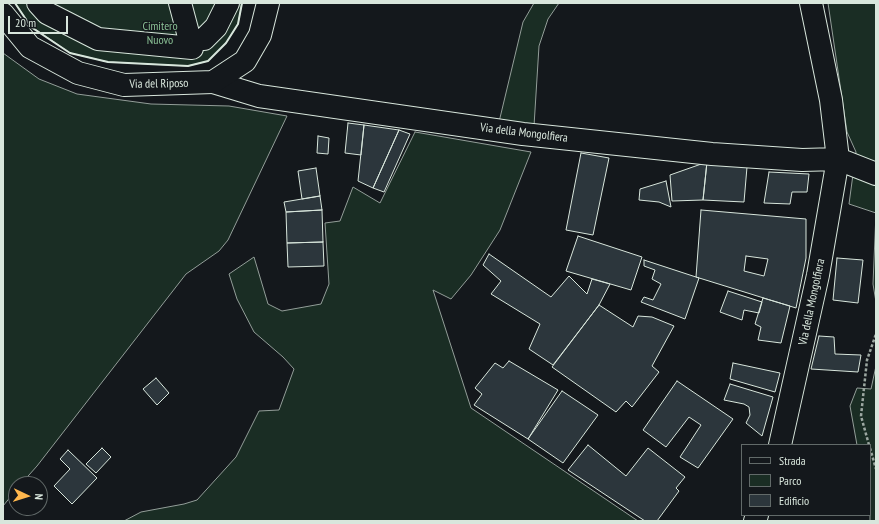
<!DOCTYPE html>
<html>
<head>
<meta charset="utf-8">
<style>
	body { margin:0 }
	#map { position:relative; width:879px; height:524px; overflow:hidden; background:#14181c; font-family:"PT Sans Narrow",sans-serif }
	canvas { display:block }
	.frame { position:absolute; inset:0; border:4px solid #d8e6dc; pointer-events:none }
	.legend { position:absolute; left:741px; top:444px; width:130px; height:72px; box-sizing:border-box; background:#14181c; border:1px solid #626a69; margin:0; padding:5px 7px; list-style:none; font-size:12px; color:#d8e6dc }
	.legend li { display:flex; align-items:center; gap:8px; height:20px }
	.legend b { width:20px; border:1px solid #626a69 }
	.north { position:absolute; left:8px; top:476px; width:40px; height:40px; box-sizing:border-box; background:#14181c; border:1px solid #626a69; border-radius:50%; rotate:94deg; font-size:11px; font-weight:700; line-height:16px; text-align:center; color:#d8e6dc }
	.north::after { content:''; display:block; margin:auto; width:14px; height:18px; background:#ffb74d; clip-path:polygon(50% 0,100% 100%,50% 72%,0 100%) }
	.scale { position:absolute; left:8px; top:16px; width:60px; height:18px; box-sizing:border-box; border:2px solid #d8e6dc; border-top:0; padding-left:5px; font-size:12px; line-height:14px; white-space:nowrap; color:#d8e6dc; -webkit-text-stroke:3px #14181c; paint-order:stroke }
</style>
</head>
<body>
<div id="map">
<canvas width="879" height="524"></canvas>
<div class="frame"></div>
<ul class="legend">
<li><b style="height:5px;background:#14181c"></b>Strada</li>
<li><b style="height:11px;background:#1a2d24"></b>Parco</li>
<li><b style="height:11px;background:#2c363c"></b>Edificio</li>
</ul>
<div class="north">N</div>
<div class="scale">20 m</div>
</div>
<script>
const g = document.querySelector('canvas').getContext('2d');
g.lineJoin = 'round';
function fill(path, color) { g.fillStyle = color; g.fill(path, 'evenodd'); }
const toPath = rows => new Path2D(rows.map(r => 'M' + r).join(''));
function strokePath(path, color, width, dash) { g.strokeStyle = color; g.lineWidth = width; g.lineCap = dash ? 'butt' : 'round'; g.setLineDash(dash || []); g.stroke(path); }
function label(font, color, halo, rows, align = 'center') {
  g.font = font + ' "PT Sans Narrow",sans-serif'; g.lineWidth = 3; g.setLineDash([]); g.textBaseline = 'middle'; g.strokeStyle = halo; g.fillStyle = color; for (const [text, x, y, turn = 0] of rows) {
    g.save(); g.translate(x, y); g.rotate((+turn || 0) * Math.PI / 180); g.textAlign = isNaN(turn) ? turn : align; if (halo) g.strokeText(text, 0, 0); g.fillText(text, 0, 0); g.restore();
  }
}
const green = toPath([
	[15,3,242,3,238,24,226,43,208,61,188,66,108,62,70,53,31,26,15,3],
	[534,3,559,3,548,19,539,46,534,126,499,122,523,22,534,3],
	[828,3,876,3,876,302,873,284,876,213,849,204,856,152,847,132,828,3],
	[3,53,39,79,77,94,151,104,229,106,287,116,228,240,219,251,186,274,37,466,21,484,16,484,16,490,3,506,3,53],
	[415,132,531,152,500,230,471,275,451,299,433,290,471,408,638,521,124,521,141,512,184,504,197,500,236,457,259,411,279,410,294,369,283,357,254,332,237,299,229,274,254,257,268,304,282,311,321,304,329,284,325,223,340,221,353,187,380,203,415,132],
	[876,366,876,521,870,521,870,445,857,445,850,406,857,388,871,389,876,366]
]);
fill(green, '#1a2d24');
strokePath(green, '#939e99', 1);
const building = toPath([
	[348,123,364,125,361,155,345,153,348,123],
	[364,125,399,130,373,188,358,181,364,125],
	[399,130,410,134,384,192,373,188,399,130],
	[318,136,329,138,328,154,317,153,318,136],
	[581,153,609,158,593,235,566,230,581,153],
	[707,162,747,167,744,202,703,200,707,162],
	[707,162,703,200,672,201,670,175,707,162],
	[316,168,320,196,302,199,298,171,316,168],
	[769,172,809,174,807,192,792,192,790,204,764,203,769,172],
	[666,181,671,207,659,202,639,200,640,189,666,181],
	[320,196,322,210,286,212,284,202,320,196],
	[322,210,323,242,287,243,286,212,322,210],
	[701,210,806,219,806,258,796,308,696,277,701,210],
	[746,256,768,259,764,276,744,271,746,256],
	[578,236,642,257,631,290,566,271,578,236],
	[323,242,324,266,288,267,287,243,323,242],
	[489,254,551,297,569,276,587,294,592,279,610,284,599,305,553,365,529,349,540,324,491,294,501,281,483,265,489,254],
	[837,258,863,260,858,303,833,300,837,258],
	[644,260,699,278,685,319,641,302,644,297,653,300,661,284,652,279,655,270,644,266,644,260],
	[728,291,762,302,759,313,744,310,742,320,720,312,728,291],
	[763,298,790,306,781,343,758,340,761,327,755,324,763,298],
	[599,305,633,327,638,316,652,317,674,326,652,366,659,372,632,407,626,401,616,412,552,367,599,305],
	[819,336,834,337,835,354,861,355,858,372,811,369,819,336],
	[509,361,558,390,528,439,474,405,482,394,475,388,495,363,503,368,509,361],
	[733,363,780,373,775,392,730,379,733,363],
	[156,378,169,393,157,405,143,389,156,378],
	[677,381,733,419,698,468,680,457,701,425,689,417,666,447,643,430,677,381],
	[730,384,773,397,762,436,746,423,750,415,749,407,744,404,724,400,730,384],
	[562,391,598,415,563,463,528,439,562,391],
	[588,445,626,476,648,448,685,477,676,488,679,491,657,521,645,521,568,470,588,445],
	[102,448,111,457,96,473,86,464,102,448],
	[68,450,97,478,72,504,54,486,70,469,60,459,68,450]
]);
fill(building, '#2c363c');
strokePath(building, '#d8e6dc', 1);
const minor = toPath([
	[38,3,47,13,98,39,192,48,180,3],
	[204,39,216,27,228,3],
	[213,82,259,96,523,134,712,154,802,160,838,159,876,174],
	[780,445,818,275,838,159,831,100,811,3],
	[755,521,757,515]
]);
const major = toPath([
	[3,14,30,47,78,73,124,85,213,82,245,61,260,35,268,3]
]);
strokePath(minor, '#d8e6dc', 24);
strokePath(major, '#d8e6dc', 24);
strokePath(toPath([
	[869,445,861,416,867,360,876,334],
	[870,448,876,469]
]), '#9da8a2', 2.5, [3, 2]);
strokePath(minor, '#14181c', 22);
strokePath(major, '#14181c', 22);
strokePath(toPath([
	[15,3,31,27,70,53,108,62,188,66,208,61,226,43,238,24,242,3]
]), '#d8e6dc', 2);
label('12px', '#8ac095', '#14181c', [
	["Cimitero",160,27],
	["Nuovo",160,41]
]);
label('12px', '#d8e6dc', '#14181c', [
	["Via del Riposo",159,84,-1],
	["Via della Mongolfiera",524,133,7],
	["Via della Mongolfiera",812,302,-78]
]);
</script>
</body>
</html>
